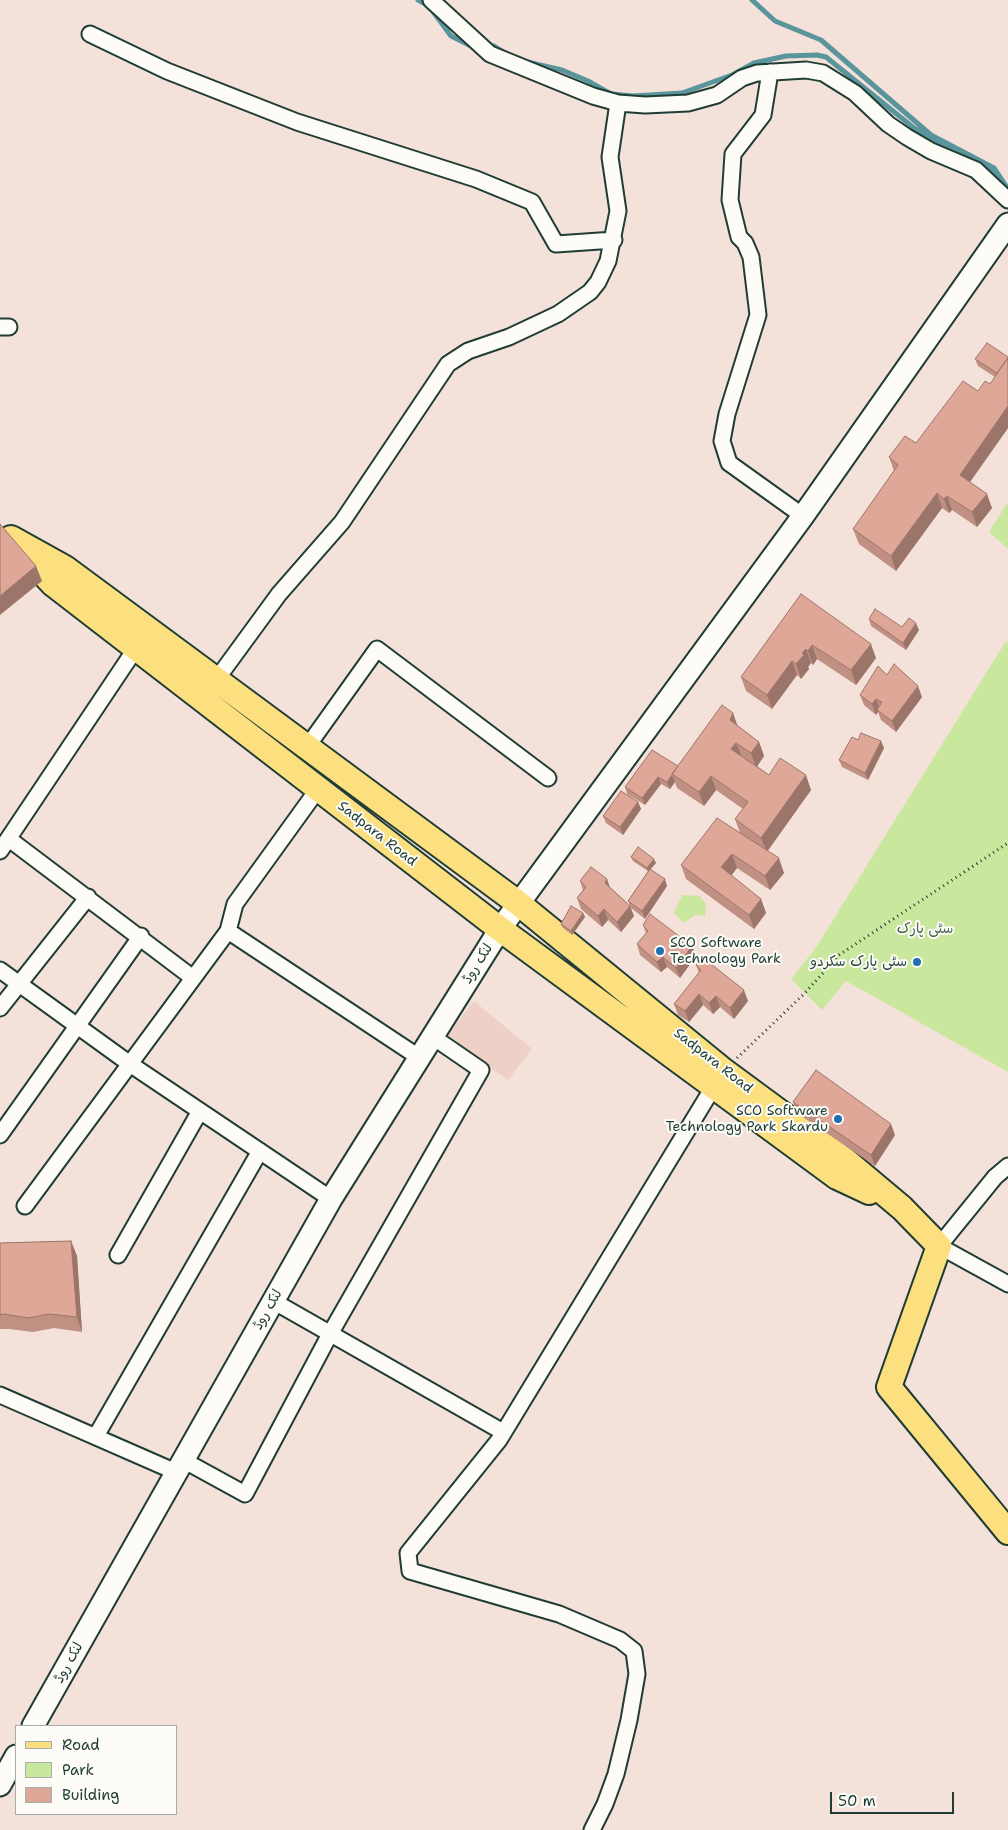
<!DOCTYPE html>
<html>
<head>
<meta charset="utf-8">
<style>
	body { margin:0 }
	#map { position:relative; width:1008px; height:1830px; overflow:hidden; background:#f4e2da; font-family:"Shantell Sans",sans-serif }
	canvas { display:block }
	.legend { position:absolute; left:15px; top:1725px; width:162px; height:90px; box-sizing:border-box; background:#fdfcf7; border:1px solid #a4b0a9; margin:0; padding:6px 9px; list-style:none; font-size:15px; color:#1f3d34 }
	.legend li { display:flex; align-items:center; gap:10px; height:25px }
	.legend b { width:25px; border:1px solid #a4b0a9 }
	.scale { position:absolute; left:830px; top:1792px; width:124px; height:22px; box-sizing:border-box; border:2px solid #1f3d34; border-top:0; padding-left:6px; font-size:15px; line-height:18px; white-space:nowrap; color:#1f3d34; -webkit-text-stroke:4px #fdfcf7; paint-order:stroke }
</style>
</head>
<body>
<div id="map">
<canvas width="1008" height="1830"></canvas>
<ul class="legend">
<li><b style="height:6px;background:#fce080"></b>Road</li>
<li><b style="height:14px;background:#cae79e"></b>Park</li>
<li><b style="height:14px;background:#dfa798"></b>Building</li>
</ul>
<div class="scale">50 m</div>
</div>
<script>
const g = document.querySelector('canvas').getContext('2d');
g.lineJoin = 'round';
function fill(path, color) { g.fillStyle = color; g.fill(path, 'evenodd'); }
const toPath = rows => new Path2D(rows.map(r => 'M' + r).join(''));
function strokePath(path, color, width, dash) { g.strokeStyle = color; g.lineWidth = width; g.lineCap = dash ? 'butt' : 'round'; g.setLineDash(dash || []); g.stroke(path); }
function label(font, color, halo, rows, align = 'center') {
  g.font = font + ' "Shantell Sans","Playpen Sans Arabic",sans-serif'; g.lineWidth = 4; g.setLineDash([]); g.textBaseline = 'middle'; g.strokeStyle = halo; g.fillStyle = color; for (const [text, x, y, turn = 0] of rows) {
    g.save(); g.translate(x, y); g.rotate((+turn || 0) * Math.PI / 180); g.textAlign = isNaN(turn) ? turn : align; if (halo) g.strokeText(text, 0, 0); g.fillText(text, 0, 0); g.restore();
  }
}
fill(toPath([
	[474,1001,532,1049,508,1080,446,1037]
]), '#eed0c6');
fill(toPath([
	[1008,502,1008,549,989,532],
	[1006,641,1008,643,1008,1072,846,981,822,1010,791,979,815,949],
	[682,895,700,896,706,904,705,916,695,915,684,923,674,913]
]), '#cae79e');
strokePath(toPath([
	[418,0,429,6,451,36,471,46],
	[752,0,775,21,821,40,931,135,994,168,1008,189],
	[494,46,505,53],
	[527,62,562,70,588,81,611,94,633,96,682,93,732,75,754,63,786,56,817,55,826,57,914,128,959,155],
	[980,166,999,176]
]), '#5a959b', 5);
const minor = toPath([
	[431,0,490,54,593,96,618,103,645,105,688,103,717,95,742,78,757,73,806,70,823,73,855,93,888,124,907,137,931,151,976,170,1008,200],
	[90,34,167,71,297,122,476,179,532,202,556,244,614,240],
	[770,72,763,115,733,154,730,200,739,237,745,243,751,257,758,315,727,414,722,441,729,463,803,516],
	[0,327,9,327],
	[211,687,279,594,342,522,448,364,468,351,509,337,558,314,590,292,598,282,608,261,618,211,610,157,618,103],
	[307,747,377,649,548,778],
	[9,839,193,978],
	[0,851,136,648],
	[228,931,235,904,318,789],
	[0,970,130,1064,331,1199],
	[0,1008,88,897],
	[0,1135,141,936],
	[1008,1166,995,1177,939,1246,1008,1284],
	[25,1206,228,931,420,1058],
	[118,1255,200,1111],
	[273,1301,503,1432],
	[0,1395,176,1472],
	[96,1436,260,1151],
	[183,1460,245,1494,330,1334,481,1070,433,1037],
	[592,1830,605,1804,616,1774,629,1720,637,1674,634,1651,620,1640,559,1614,410,1571,408,1553,499,1440,714,1086]
]);
const secondary = toPath([
	[33,1726,331,1199,500,929,803,516,1008,224],
	[0,1785,16,1756]
]);
const primary = toPath([
	[11,538,65,568,518,903,724,1071,846,1161,902,1208,939,1246,889,1387,1008,1532],
	[25,554,53,584,500,929,837,1177,869,1192]
]);
strokePath(minor, '#1f3d34', 19);
strokePath(secondary, '#1f3d34', 25);
strokePath(primary, '#1f3d34', 28);
strokePath(toPath([
	[737,1058,805,993,839,955,1008,843]
]), '#1f3d34', 3, [1, 4]);
strokePath(minor, '#fdfcf7', 15);
strokePath(secondary, '#fdfcf7', 21);
strokePath(primary, '#fce080', 24);
fill(toPath([
	[1008,357,1008,428,970,482,992,508,977,527,952,510,949,513,942,508,896,571,859,544,853,529,894,471,889,457,916,443,978,391,990,384,995,377,978,366,975,359],
	[801,594,876,658,856,685,817,659,813,665,811,663,808,667,809,669,801,679,797,675,772,709,746,691,741,677],
	[869,619,902,627,919,630,906,650,871,626],
	[887,675,922,697,896,732,881,720,878,712,876,715,864,705,860,695],
	[733,713,737,726,759,742,764,756,757,766,769,775,811,790,767,851,784,873,770,890,737,868,731,876,761,899,766,913,754,929,686,879,681,865,740,833,735,819,743,809,716,790,704,806,677,788,675,782,670,789,661,784,645,805,627,794,625,787,678,766],
	[858,740,881,741,884,748,868,780,842,767,839,760],
	[638,802,641,809,623,835,606,823,603,816],
	[631,857,656,863,650,869,667,886,645,919,631,908,628,901,648,871,633,861],
	[580,881,611,888,630,906,634,916,621,932,608,920,602,927,581,909,577,898,583,890],
	[583,913,585,917,572,935,562,927,561,924],
	[643,925,692,946,696,956,680,978,667,967,661,972,640,955,637,944,646,933],
	[696,965,748,1001,734,1019,720,1007,713,1014,703,1005,689,1022,678,1015,674,1004,699,973],
	[793,1102,895,1135,875,1166,797,1113],
	[71,1241,77,1256,82,1332,54,1328,33,1332,9,1329,0,1329,0,1243]
]), '#c09083');
fill(toPath([
	[1008,406,1008,428,965,489,960,475],
	[937,493,942,508,896,571,891,556],
	[987,494,992,508,977,527,972,512],
	[947,496,952,510,949,513,944,499],
	[36,566,42,581,0,615,0,596],
	[916,623,919,630,906,650,903,643],
	[871,644,876,658,856,685,851,670],
	[812,645,817,659,813,665,808,651],
	[806,649,811,663,808,667,809,669,801,679,796,664,802,653],
	[792,661,797,675,772,709,767,695],
	[918,686,922,697,896,732,892,721],
	[876,699,880,710,877,710,878,712,876,715,872,704],
	[733,713,738,727,730,720],
	[881,741,884,748,868,780,865,773],
	[759,742,764,756,756,768,751,753],
	[736,743,742,757,731,749],
	[672,775,675,782,670,789,667,782],
	[806,775,811,790,767,852,761,838],
	[711,776,716,790,704,806,699,792],
	[658,777,661,784,645,805,642,798],
	[638,802,641,809,623,835,620,827],
	[732,854,737,868,726,882,721,867],
	[779,858,784,873,770,890,765,876],
	[654,859,656,863,648,872,647,868],
	[607,879,611,890,605,883],
	[665,879,667,886,645,919,642,911],
	[761,899,766,913,754,929,749,915],
	[630,906,634,916,621,932,617,922],
	[604,909,608,920,602,927,598,916],
	[583,913,585,917,572,935,571,931],
	[692,946,696,956,680,978,676,968],
	[663,957,667,967,661,972,657,962],
	[744,990,748,1001,734,1019,730,1008],
	[699,994,703,1005,689,1022,685,1011],
	[716,996,720,1007,713,1014,709,1003],
	[891,1124,895,1135,875,1166,871,1155],
	[71,1241,77,1256,82,1332,77,1317]
]), '#9c756a');
const building = toPath([
	[987,343,1008,357,1008,359,1007,359,997,373,975,359,987,343],
	[1007,359,1008,359,1008,406,960,475,987,494,972,512,947,496,944,499,937,493,891,556,853,529,898,465,889,457,905,436,916,443,963,381,978,391,985,381,990,384,1007,359],
	[0,524,36,566,0,596,0,524],
	[801,594,871,644,851,670,812,645,808,651,806,649,802,653,804,655,796,664,792,661,767,695,741,677,801,594],
	[875,609,902,627,909,618,916,623,903,643,869,619,875,609],
	[894,664,918,686,892,721,877,710,882,702,876,699,872,704,860,695,878,666,887,675,894,664],
	[722,705,733,713,730,720,759,742,751,753,736,743,731,749,769,775,780,758,806,775,761,838,735,819,748,802,711,776,699,792,672,774,722,705],
	[861,733,881,741,865,773,839,760,852,737,858,740,861,733],
	[652,750,678,766,667,782,658,777,642,798,625,787,652,750],
	[621,791,638,802,620,827,603,816,621,791],
	[717,818,779,858,765,876,732,854,721,867,761,899,749,915,681,865,717,818],
	[638,847,654,859,647,868,631,857,638,847],
	[591,867,607,879,605,883,630,906,617,922,604,909,598,916,577,898,586,887,580,881,591,867],
	[650,869,665,879,642,911,628,901,650,869],
	[571,906,583,913,571,931,561,924,571,906],
	[650,914,692,946,676,968,663,957,657,962,637,944,648,931,643,925,650,914],
	[702,957,744,990,730,1008,716,996,709,1003,699,994,685,1011,674,1004,701,970,696,965,702,957],
	[816,1070,891,1124,871,1155,793,1102,816,1070],
	[71,1241,77,1317,49,1314,28,1318,4,1314,0,1315,0,1243,71,1241]
]);
fill(building, '#dfa798');
strokePath(building, '#9c756a', 1);
for (const [x, y, r, color] of [
	[660,951,5,"#1f6fb2"],
	[917,962,5,"#1f6fb2"],
	[838,1119,5,"#1f6fb2"]
]) { const dot = new Path2D(); dot.arc(x, y, r, 0, 2 * Math.PI); g.fillStyle = color; g.fill(dot); strokePath(dot, '#fdfcf7', 2); }
label('14px', '#1f3d34', '#fdfcf7', [
	["Sadpara Road",377,834,38],
	["لنک روڈ",478,964,-58],
	["Sadpara Road",713,1061,38],
	["لنک روڈ",268,1310,-60],
	["لنک روڈ",69,1663,-61]
]);
label('14px', '#415f49', '#fdfcf7', [
	["سٹی پارک",925,929]
]);
label('14px', '#1f3d34', '#fdfcf7', [
	["SCO Software",670,943,"left"],
	["Technology Park",670,959,"left"],
	["سٹی پارک سکردو",907,962],
	["SCO Software",828,1111],
	["Technology Park Skardu",828,1127]
], 'right');
</script>
</body>
</html>
